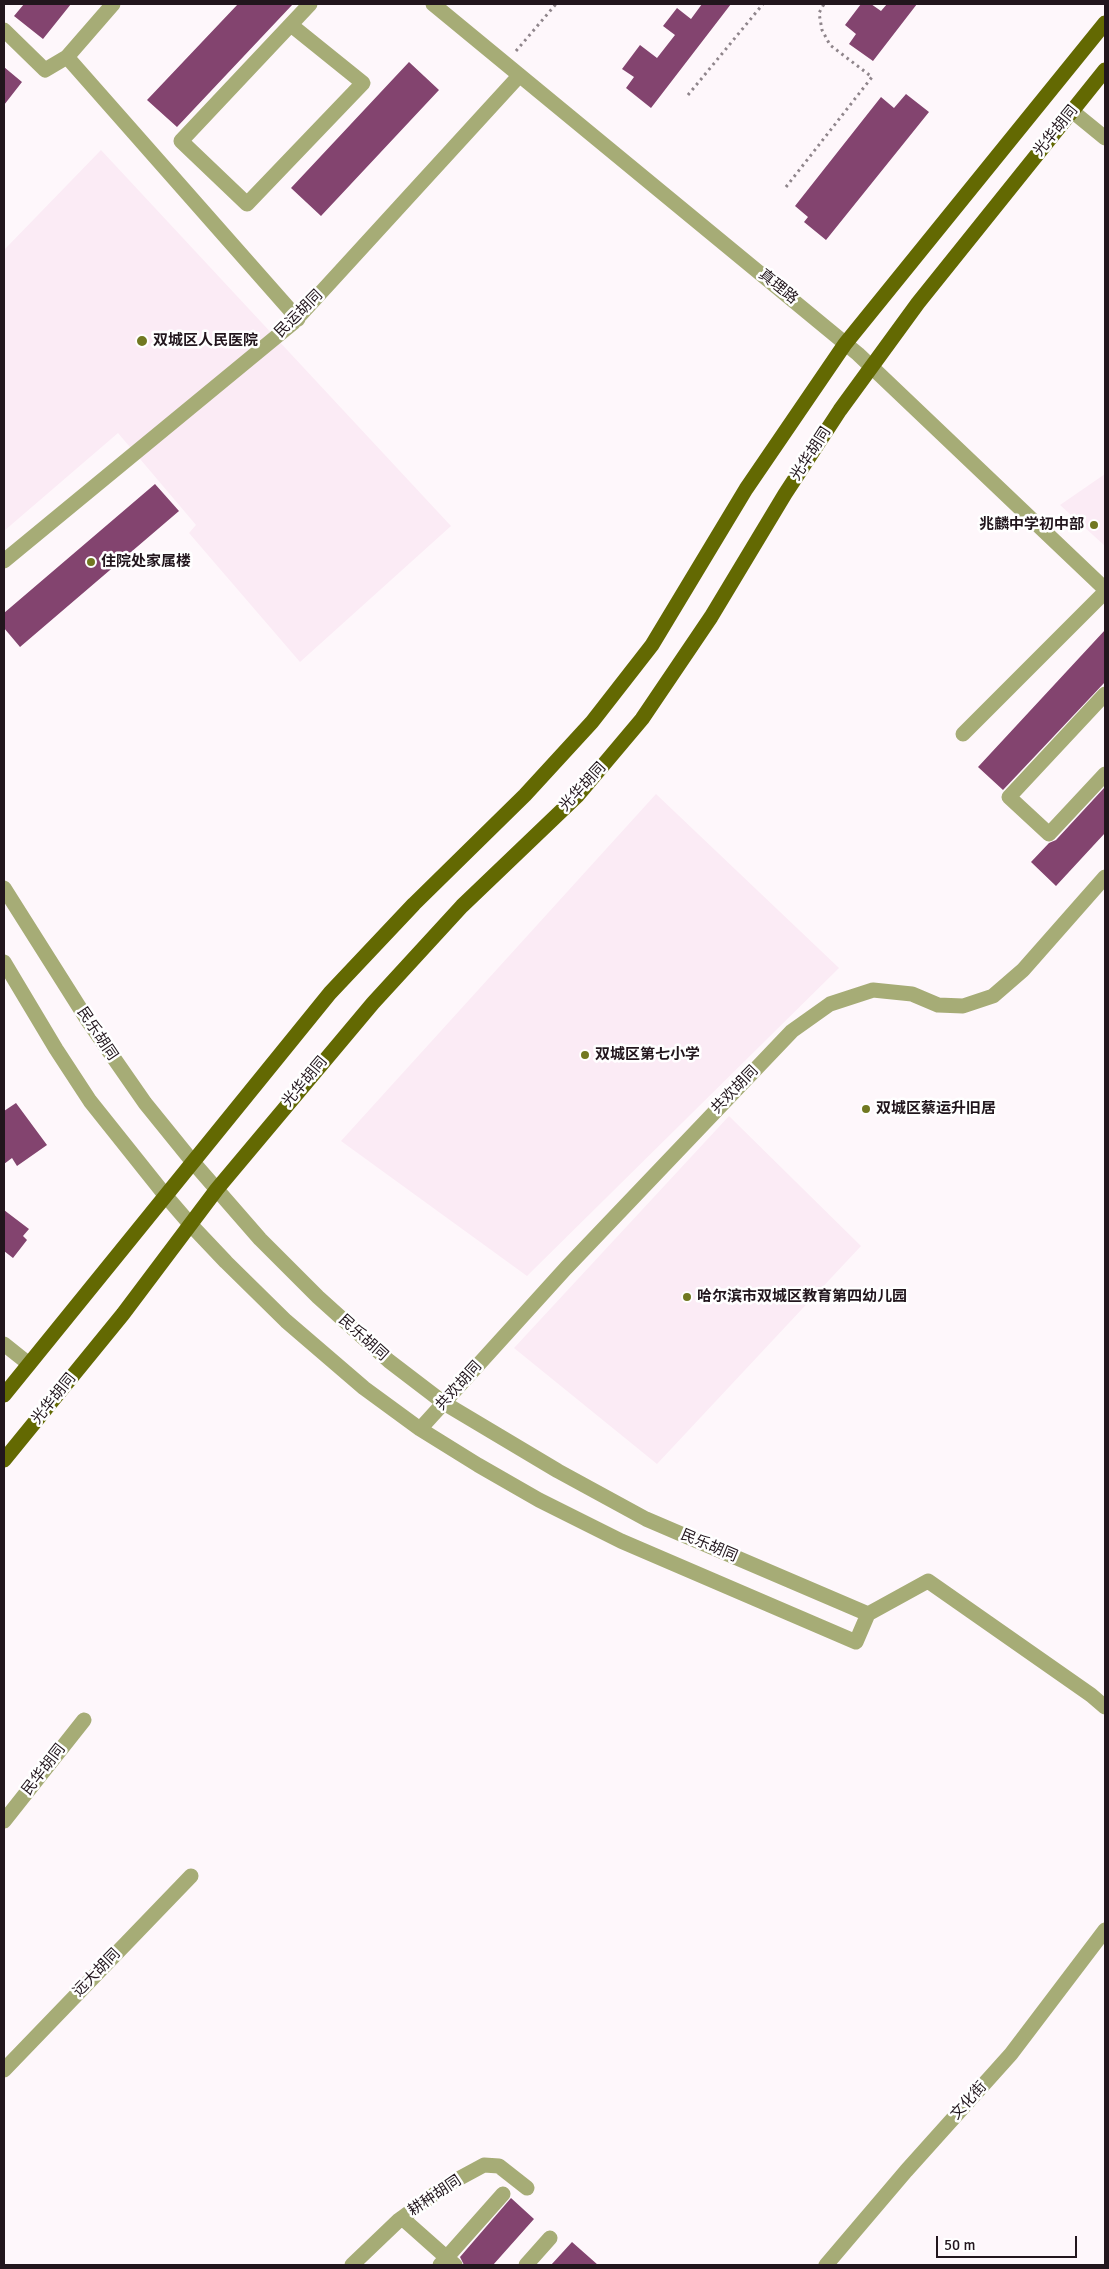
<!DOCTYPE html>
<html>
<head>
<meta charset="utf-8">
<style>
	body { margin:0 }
	#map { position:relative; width:1109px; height:2269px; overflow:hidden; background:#fef7fb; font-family:Signika,sans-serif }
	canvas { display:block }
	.frame { position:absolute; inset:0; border:5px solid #22161d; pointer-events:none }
	.scale { position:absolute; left:936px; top:2236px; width:141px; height:22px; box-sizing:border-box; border:2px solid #22161d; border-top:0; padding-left:6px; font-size:15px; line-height:18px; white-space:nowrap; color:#22161d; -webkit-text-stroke:4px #fff; paint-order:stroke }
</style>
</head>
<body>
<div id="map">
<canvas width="1109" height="2269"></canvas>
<div class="frame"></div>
<div class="scale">50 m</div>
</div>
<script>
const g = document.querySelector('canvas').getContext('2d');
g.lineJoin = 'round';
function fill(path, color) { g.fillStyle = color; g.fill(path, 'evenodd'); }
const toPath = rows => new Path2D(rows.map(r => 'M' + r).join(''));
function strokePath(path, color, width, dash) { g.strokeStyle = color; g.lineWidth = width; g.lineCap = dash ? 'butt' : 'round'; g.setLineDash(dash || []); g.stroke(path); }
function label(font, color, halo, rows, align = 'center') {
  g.font = font + ' Signika,"Noto Sans SC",sans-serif'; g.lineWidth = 5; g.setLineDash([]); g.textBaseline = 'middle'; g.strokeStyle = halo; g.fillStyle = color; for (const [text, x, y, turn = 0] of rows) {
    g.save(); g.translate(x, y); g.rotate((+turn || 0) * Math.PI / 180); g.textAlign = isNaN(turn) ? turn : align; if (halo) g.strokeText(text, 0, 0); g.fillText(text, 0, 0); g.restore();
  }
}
fill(toPath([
	[101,150,451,526,300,662,189,533,196,525,118,433,4,531,4,250],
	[1105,474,1105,546,1060,505],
	[656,794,839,968,527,1276,341,1141],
	[729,1116,861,1246,657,1464,514,1348]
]), '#fbebf5');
fill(toPath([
	[24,4,71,4,43,39,14,16],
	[238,4,293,4,177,127,147,100],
	[702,4,731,4,651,108,626,88,634,77,622,69,640,45,657,58,675,35,663,26,677,8,691,19],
	[861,4,871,4,881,11,887,4,917,4,873,61,849,44,856,34,845,25],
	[409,62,439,90,321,216,291,188],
	[4,67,22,82,4,105],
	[906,94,929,112,826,240,804,222,808,217,795,206,881,97,894,108],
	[155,484,179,511,20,647,4,628,4,613],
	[1105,630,1105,682,1003,790,978,767],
	[1105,787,1105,833,1056,886,1031,862,1049,843,1056,840],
	[16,1103,47,1145,17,1166,12,1158,4,1164,4,1111],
	[4,1210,29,1229,23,1236,27,1240,13,1258,4,1251],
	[511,2198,534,2219,493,2265,464,2265,460,2257],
	[572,2242,598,2265,551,2265]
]), '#83446f');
strokePath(toPath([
	[516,51,556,4],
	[688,95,763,4],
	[786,187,872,77,830,45,822,30,819,13,824,4]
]), '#8f858b', 3, [2.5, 4]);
strokePath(toPath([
	[433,4,858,354,1105,589],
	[291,25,363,83,247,204,181,141,310,4],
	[4,30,45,70,67,57,113,4],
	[67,57,298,319],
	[1072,111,1105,138],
	[4,561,293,323,519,76],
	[1105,694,1009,797,1049,834,1105,774],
	[963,734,1105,592],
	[4,888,88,1021,145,1103,192,1161,260,1239,318,1297,389,1361,444,1403,558,1471,646,1519,868,1614],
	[4,962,56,1049,90,1101,165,1195,190,1224,226,1262,286,1321,364,1388,420,1429,478,1465,539,1500,621,1541,856,1642,868,1614,928,1581,1091,1695,1105,1707],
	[4,1344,29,1364],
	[420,1429,566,1268,792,1031,830,1004,873,990,912,994,938,1005,963,1006,993,996,1023,970,1105,877],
	[4,1821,84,1720],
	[4,2070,191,1876],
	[402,2218,455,2265],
	[352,2265,399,2220,447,2185,484,2165,499,2166,527,2188],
	[440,2265,503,2194],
	[526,2265,550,2238],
	[826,2265,906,2171,1011,2054,1105,1930]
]), '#a6ac76', 15);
strokePath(toPath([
	[4,1395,330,993,414,904,525,795,592,722,652,645,746,489,845,344,1105,23],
	[4,1460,123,1314,217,1189,373,1003,462,906,578,795,642,719,711,617,785,494,840,410,918,303,1105,70]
]), '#636902', 15);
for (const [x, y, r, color] of [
	[142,341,6,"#717821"],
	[1094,525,5,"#717821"],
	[91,562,5,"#717821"],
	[585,1055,5,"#717821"],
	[866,1109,5,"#717821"],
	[687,1297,5,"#717821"]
]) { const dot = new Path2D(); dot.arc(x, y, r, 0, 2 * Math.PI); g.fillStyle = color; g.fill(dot); strokePath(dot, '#fff', 2); }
label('15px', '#22161d', '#fff', [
	["光华胡同",1056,131,-51],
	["真理路",778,287,39],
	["民运胡同",299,314,-45],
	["光华胡同",811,454,-57],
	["光华胡同",583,787,-47],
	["民乐胡同",97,1034,56],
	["光华胡同",305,1082,-50],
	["共欢胡同",735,1090,-46],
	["民乐胡同",363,1338,42],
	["共欢胡同",459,1386,-48],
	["光华胡同",54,1399,-51],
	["民乐胡同",709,1546,23],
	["民华胡同",44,1770,-52],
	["远大胡同",97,1973,-46],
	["文化街",969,2101,-48],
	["耕种胡同",435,2196,-34]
]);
label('bold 15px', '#22161d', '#fff', [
	["双城区人民医院",153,341],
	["兆麟中学初中部",1084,525,"right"],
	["住院处家属楼",101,562],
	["双城区第七小学",595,1055],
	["双城区蔡运升旧居",876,1109],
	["哈尔滨市双城区教育第四幼儿园",697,1297]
], 'left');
</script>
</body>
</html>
